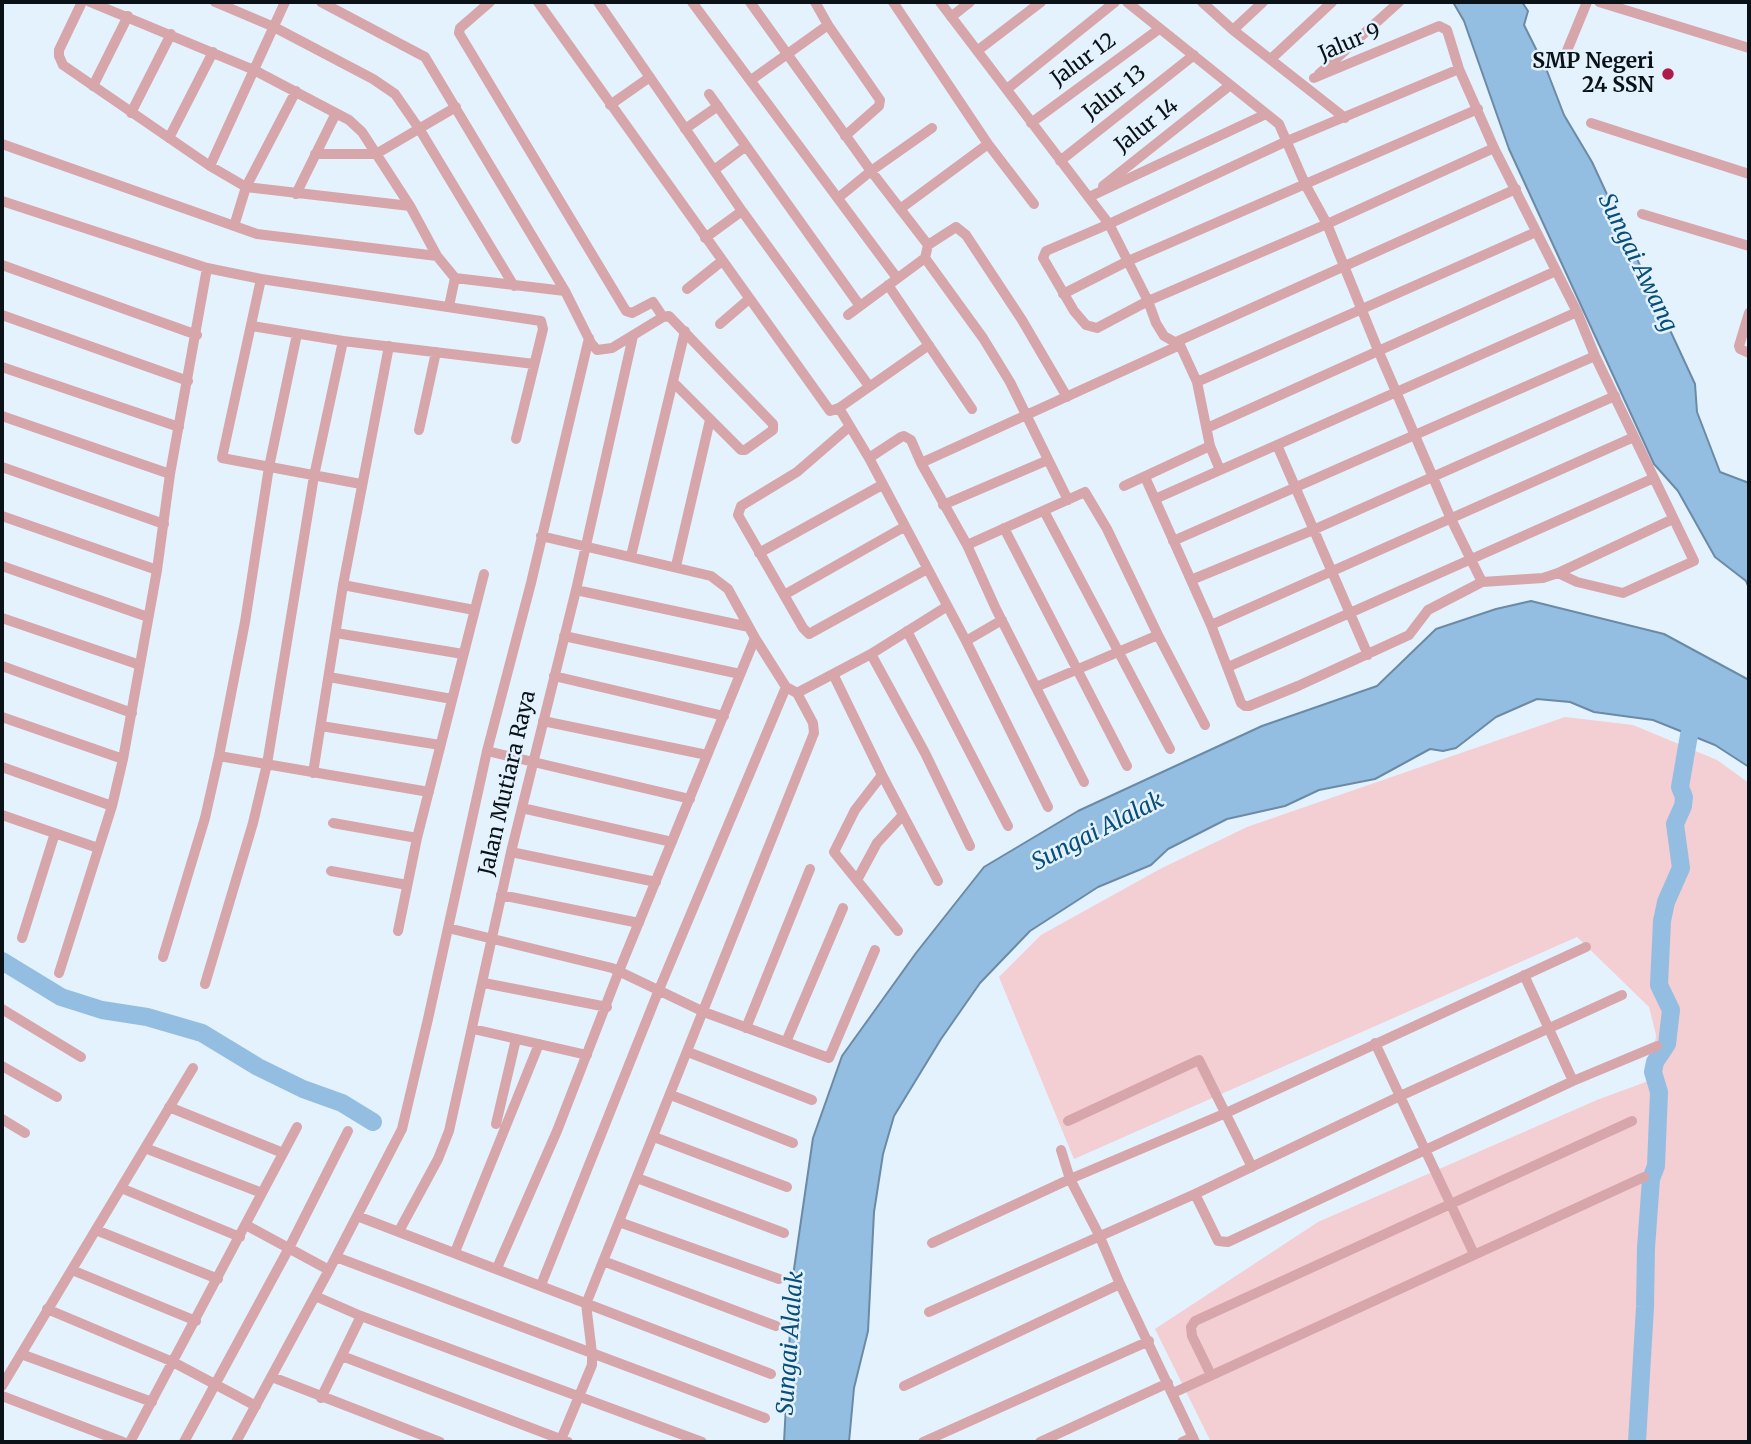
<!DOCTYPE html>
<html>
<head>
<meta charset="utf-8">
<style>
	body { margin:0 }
	#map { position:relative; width:1751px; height:1444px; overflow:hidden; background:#e4f2fd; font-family:Merriweather,serif }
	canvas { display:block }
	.frame { position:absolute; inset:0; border:4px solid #0a1218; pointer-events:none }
</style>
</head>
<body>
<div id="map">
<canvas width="1751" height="1444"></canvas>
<div class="frame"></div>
</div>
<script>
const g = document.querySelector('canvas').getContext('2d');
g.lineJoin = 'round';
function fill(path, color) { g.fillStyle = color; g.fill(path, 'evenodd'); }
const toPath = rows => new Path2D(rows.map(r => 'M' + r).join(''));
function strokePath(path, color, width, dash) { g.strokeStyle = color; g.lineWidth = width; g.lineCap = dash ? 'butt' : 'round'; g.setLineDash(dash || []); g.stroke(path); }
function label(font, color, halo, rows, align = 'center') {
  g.font = font + ' Merriweather,serif'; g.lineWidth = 5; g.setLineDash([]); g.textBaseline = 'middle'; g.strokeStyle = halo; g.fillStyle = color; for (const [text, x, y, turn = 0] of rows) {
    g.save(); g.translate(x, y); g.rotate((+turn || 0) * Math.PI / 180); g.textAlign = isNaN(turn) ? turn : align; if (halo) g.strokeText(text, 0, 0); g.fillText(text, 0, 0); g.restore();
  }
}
fill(toPath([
	[1565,717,1633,725,1717,760,1749,783,1749,1442,1211,1442,1155,1329,1318,1222,1597,1100,1651,1080,1656,1035,1649,1007,1577,937,1074,1159,999,977,1041,935,1160,869,1247,827]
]), '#f3ced2');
const water = toPath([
	[1453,2,1522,2,1528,11,1524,25,1547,71,1564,115,1592,162,1695,384,1697,412,1720,472,1749,483,1749,588,1746,581,1715,557,1678,491,1654,464,1509,149,1464,21,1453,2],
	[1531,601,1664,634,1749,680,1749,767,1715,745,1653,720,1594,712,1570,702,1537,699,1496,717,1456,748,1443,751,1430,749,1375,779,1319,790,1285,806,1227,819,1168,849,1151,865,1098,887,1030,931,980,983,941,1039,894,1116,883,1154,874,1212,868,1331,854,1388,849,1442,784,1442,793,1276,813,1138,842,1056,916,953,984,867,1078,811,1262,726,1377,686,1436,629,1496,609,1531,601]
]);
fill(water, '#94bee1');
strokePath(water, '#6b8aa5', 2);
strokePath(toPath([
	[2,961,61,997,102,1010,147,1017,202,1033,258,1067,303,1089,342,1103,373,1122],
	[1637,1442,1645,1307,1646,1248,1651,1179,1656,1166,1659,1092,1653,1072,1655,1062,1667,1044,1671,1010,1659,985,1662,921,1666,902,1681,868,1675,824,1683,806,1684,797,1680,787,1685,758,1689,735,1698,712]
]), '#94bee1', 18);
strokePath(toPath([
	[82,2,59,50,59,56,63,65,210,166,246,187,410,206],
	[90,2,254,70,349,120,362,132,410,206,437,256,455,278,565,291],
	[215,2,274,27,373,79,395,94,420,130,514,286],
	[321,2,425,57,565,291,591,343,597,350,612,348,663,317,669,316,773,424,773,430,745,450,741,450,673,382],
	[490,2,460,28,459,33,626,311,632,313,653,302,663,317],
	[538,2,830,411,839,408,929,345],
	[598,2,742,211,869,386],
	[692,2,897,278],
	[750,2,871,171,928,245,925,258,848,315],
	[815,2,828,25,880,100,879,106,845,136],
	[893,2,988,144,1034,204],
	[940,2,1109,224,1148,301,1156,323,1164,336,1180,345,1197,382,1210,446,1220,470],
	[1127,2,1279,124,1305,184,1327,224,1378,350,1451,519,1482,582],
	[1202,2,1233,30,1345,118],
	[1599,2,1749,48],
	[951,17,970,2],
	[1233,30,1263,2],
	[977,51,1041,2],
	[1272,58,1332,2],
	[1564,58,1587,2],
	[1459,69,1287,141,1109,224,1046,251,1043,258,1074,311,1086,325,1097,328,1148,301,1327,224,1494,148],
	[1319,74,1399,2],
	[751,80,828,25],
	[93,86,128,16],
	[1007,89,1115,2],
	[709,94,860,306],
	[610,105,650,77],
	[131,113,171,34],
	[1031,123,1159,29],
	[1591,123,1749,174],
	[685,129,718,106],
	[169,138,213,52],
	[2,144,257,234,437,256],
	[315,154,376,154,456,107],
	[1060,161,1194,55],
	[210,166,285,2],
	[714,170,746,146],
	[1103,186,1229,86],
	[296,194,336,113],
	[1089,197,1266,114],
	[838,198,871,171,932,128],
	[2,201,207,268,261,279,541,321,543,329,516,439],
	[900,209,988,144],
	[1642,214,1749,246],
	[234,226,246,187,296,91],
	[705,238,742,211],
	[928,245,956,227,966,235,1022,320,1067,397],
	[925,258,983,338,1010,382,1068,500],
	[2,265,197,335],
	[261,279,222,458,361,484],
	[888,285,972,409],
	[687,289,722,261],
	[1063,294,1128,261,1478,109],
	[449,306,455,278],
	[1749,313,1739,346,1740,349,1749,353],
	[2,315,188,381],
	[720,324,749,299],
	[252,326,343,341,534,364],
	[1176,342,1516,189],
	[2,367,179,427],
	[1197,382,1536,232],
	[839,408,869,458,966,641,1048,807],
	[2,416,170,474],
	[849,427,797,472,741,506,738,515,803,628,809,634,927,569],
	[1207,428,1556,271],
	[419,430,436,352],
	[1277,445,1368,655],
	[869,458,901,437,904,436,911,440,921,463,967,545,996,609,1084,782],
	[921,463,1180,345],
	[2,467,164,524],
	[1145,477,1211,625,1241,703,1245,706,1249,706,1298,686,1409,635,1428,610,1482,582,1543,578,1558,573,1577,582,1623,593,1694,561,1595,356,1577,312,1494,148,1459,69,1447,30,1439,26,1314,78],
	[1124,486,1210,446],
	[1155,499,1577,312],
	[943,505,1048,460],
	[1044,511,1170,749],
	[2,516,157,570],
	[1004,528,1127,766],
	[1173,541,1595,356],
	[967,545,1085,492,1107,529,1158,635,1205,725],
	[759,553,882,485],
	[631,556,685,331],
	[2,566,148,617],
	[676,566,710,420],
	[1558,573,1673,519],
	[1191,580,1313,530,1615,396],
	[343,585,474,610],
	[576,590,749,627],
	[784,595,904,527],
	[2,618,140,665],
	[1211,625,1634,437],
	[907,631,1008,826],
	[336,633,463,654],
	[564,636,740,674],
	[966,641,1002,620],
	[871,654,925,753,970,846],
	[2,666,132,713],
	[1228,667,1654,478],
	[833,674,882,775,938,881],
	[554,676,724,716],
	[329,677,452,699],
	[1036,687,1158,635],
	[797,693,871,654,946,607],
	[2,717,123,759],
	[543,721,707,755],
	[321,726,440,745],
	[487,751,690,799],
	[219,756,429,792],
	[2,767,112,806],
	[313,773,343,585,389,346],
	[882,775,855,810,834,852,898,931],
	[522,808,672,842],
	[2,815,98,848],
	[333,823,417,838],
	[511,852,656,882],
	[331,871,407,885],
	[857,880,877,843,903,815],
	[501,895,639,923],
	[448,928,612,968,704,1012,829,1058,875,950],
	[398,931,417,838,484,574],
	[22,938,55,833],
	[163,957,205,818,219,756,245,622,269,467,297,334],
	[59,973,112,806,123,759,157,570,170,474,207,268],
	[1524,975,1573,1081],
	[484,983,607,1007],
	[205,984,253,823,267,764,314,476,343,341],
	[2,1009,81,1057],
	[746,1028,810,869],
	[473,1029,587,1055],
	[786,1042,843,908],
	[1375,1043,1474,1254],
	[688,1052,812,1100],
	[2,1066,57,1097],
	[671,1095,793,1143],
	[169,1107,283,1153],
	[2,1119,25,1133],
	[1068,1121,1199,1060,1252,1167],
	[496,1124,516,1039],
	[654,1137,787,1187],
	[145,1148,262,1193],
	[1061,1150,1070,1179,1099,1235,1120,1284,1195,1442],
	[637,1178,784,1233],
	[121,1188,240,1237],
	[1195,1194,1218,1241,1228,1242,1573,1081,1657,1046],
	[357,1216,771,1374],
	[619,1222,779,1279],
	[246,1225,329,1270],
	[96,1230,218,1279],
	[399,1231,438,1159,449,1131,511,852,576,590,633,336],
	[932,1243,1070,1179,1226,1113,1586,947],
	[455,1252,539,1044],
	[336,1257,765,1418],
	[603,1261,776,1326],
	[497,1268,557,1131,619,971,755,638,728,589,711,576,541,536],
	[72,1270,196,1321],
	[541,1285,658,992,786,687],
	[315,1296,361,1316,702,1442],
	[47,1309,173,1362,256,1406],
	[929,1312,1195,1194,1398,1097,1622,995],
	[21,1354,152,1402],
	[342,1356,568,1442],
	[1211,1375,1192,1336,1191,1327,1195,1321,1632,1121],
	[272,1377,440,1442],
	[2,1386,193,1068],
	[904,1386,1120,1284],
	[1173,1393,1644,1177],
	[2,1396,123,1442],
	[321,1398,361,1316],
	[130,1442,297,1127],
	[184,1442,289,1248,348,1131],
	[236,1442,329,1270,402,1129,428,1019,487,751,531,583,589,338],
	[560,1442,592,1365,592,1353,586,1304,814,733,813,723,797,693,786,687,755,638],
	[923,1442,1149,1341],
	[1040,1442,1168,1383],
	[1182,1442,1193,1437]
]), '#d6a6ab', 10);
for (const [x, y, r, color] of [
	[1668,74,7,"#af1c47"]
]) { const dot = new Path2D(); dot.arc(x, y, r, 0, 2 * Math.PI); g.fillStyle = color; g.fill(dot); strokePath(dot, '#e4f2fd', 2.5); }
label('21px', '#0a1218', '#e4f2fd', [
	["Jalur 9",1350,43,-23],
	["Jalur 12",1084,60,-36],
	["Jalur 13",1115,93,-38],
	["Jalur 14",1147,126,-38],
	["Jalan Mutiara Raya",508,783,-77]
]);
label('bold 21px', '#0a1218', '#e4f2fd', [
	["SMP Negeri",1654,62],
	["24 SSN",1654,86]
], 'right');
label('italic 23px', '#074e7a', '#e4f2fd', [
	["Sungai Awang",1637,263,64],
	["Sungai Alalak",1098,832,-27],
	["Sungai Alalak",791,1343,-86]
]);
</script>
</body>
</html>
